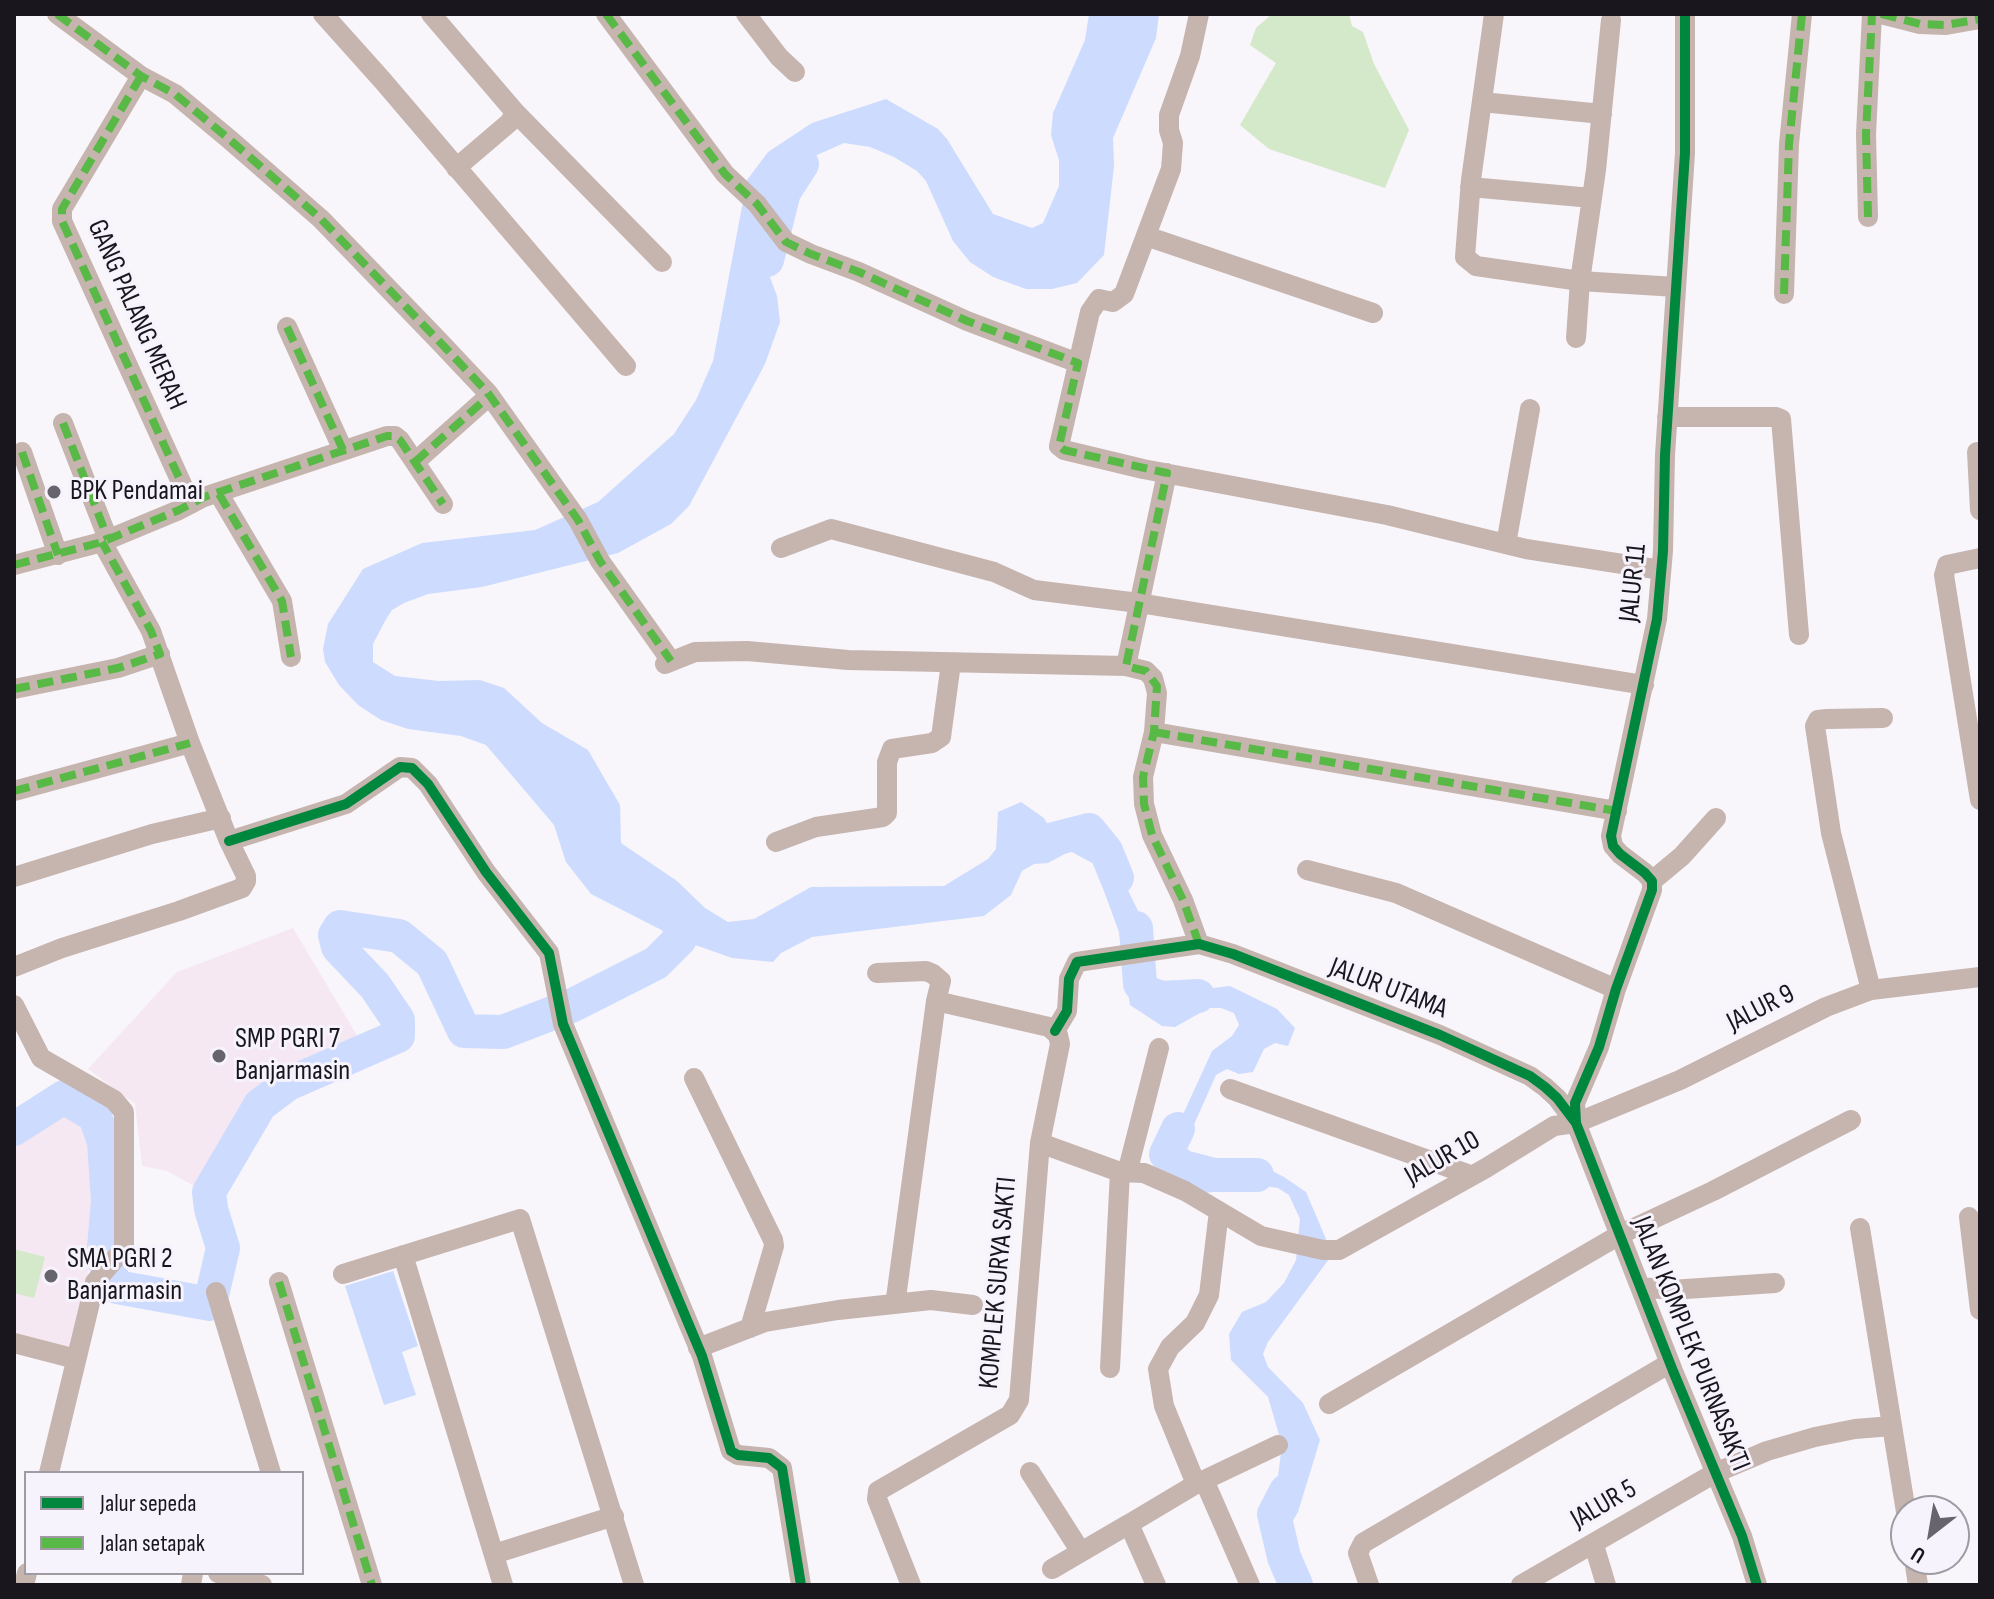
<!DOCTYPE html>
<html>
<head>
<meta charset="utf-8">
<style>
	body { margin:0 }
	#map { position:relative; width:1994px; height:1599px; overflow:hidden; background:#f8f5fb; font-family:"Sofia Sans Condensed",sans-serif }
	canvas { display:block }
	.frame { position:absolute; inset:0; border:16px solid #19171d; pointer-events:none }
	.legend { position:absolute; left:24px; top:1471px; width:280px; height:104px; box-sizing:border-box; background:#f7f3fd; border:2px solid #9e9ba3; margin:0; padding:10px 14px; list-style:none; font-size:24px; color:#19171d }
	.legend li { display:flex; align-items:center; gap:16px; height:40px }
	.legend b { width:40px; border:2px solid #9e9ba3 }
	.north { position:absolute; left:1890px; top:1495px; width:80px; height:80px; box-sizing:border-box; background:#f7f3fd; border:2px solid #9e9ba3; border-radius:50%; rotate:211deg; font-size:22px; font-weight:700; line-height:32px; text-align:center; color:#19171d }
	.north::after { content:''; display:block; margin:auto; width:28px; height:36px; background:#67656b; clip-path:polygon(50% 0,100% 100%,50% 72%,0 100%) }
</style>
</head>
<body>
<div id="map">
<canvas width="1994" height="1599"></canvas>
<div class="frame"></div>
<ul class="legend">
<li><b style="height:10px;background:#00873e"></b>Jalur sepeda</li>
<li><b style="height:10px;background:#58b947"></b>Jalan setapak</li>
</ul>
<div class="north">U</div>
</div>
<script>
const g = document.querySelector('canvas').getContext('2d');
g.lineJoin = 'round';
function fill(path, color) { g.fillStyle = color; g.fill(path, 'evenodd'); }
const toPath = rows => new Path2D(rows.map(r => 'M' + r).join(''));
function strokePath(path, color, width, dash) { g.strokeStyle = color; g.lineWidth = width; g.lineCap = dash ? 'butt' : 'round'; g.setLineDash(dash || []); g.stroke(path); }
function label(font, color, halo, rows, align = 'center') {
  g.font = font + ' "Sofia Sans Condensed",sans-serif'; g.lineWidth = 6; g.setLineDash([]); g.textBaseline = 'middle'; g.strokeStyle = halo; g.fillStyle = color; for (const [text, x, y, turn = 0] of rows) {
    g.save(); g.translate(x, y); g.rotate((+turn || 0) * Math.PI / 180); g.textAlign = isNaN(turn) ? turn : align; if (halo) g.strokeText(text, 0, 0); g.fillText(text, 0, 0); g.restore();
  }
}
fill(toPath([
	[293,928,362,1044,256,1100,207,1193,167,1171,142,1166,135,1104,88,1069,177,972],
	[61,1111,93,1127,102,1214,70,1348,14,1337,14,1137]
]), '#f5e8f2');
fill(toPath([
	[1272,14,1349,14,1352,26,1363,32,1374,64,1409,130,1385,188,1269,149,1240,125,1276,63,1250,45,1256,28],
	[14,1249,45,1257,34,1298,14,1293]
]), '#d4e8ca');
fill(toPath([
	[1089,14,1159,14,1156,38,1113,138,1114,166,1104,255,1077,283,1052,289,1026,289,993,277,970,262,953,241,926,181,917,171,894,157,870,147,844,143,808,159,791,181,775,216,768,272,777,296,780,322,765,364,689,506,671,524,618,553,482,587,428,594,404,603,392,610,385,621,373,644,373,662,395,676,439,681,480,680,504,688,542,723,588,750,620,805,621,843,677,881,705,908,728,922,754,919,811,887,944,886,988,859,996,849,998,812,1021,802,1044,818,1050,829,1088,832,1107,848,1154,943,1154,955,1138,976,1139,988,1150,995,1163,994,1230,986,1277,1009,1295,1028,1288,1046,1275,1043,1264,1049,1253,1072,1239,1074,1227,1069,1216,1075,1180,1156,1183,1168,1194,1175,1207,1177,1255,1162,1284,1177,1306,1192,1326,1239,1329,1259,1268,1342,1263,1354,1268,1367,1303,1403,1320,1440,1298,1512,1291,1524,1275,1535,1268,1511,1275,1499,1282,1445,1268,1397,1231,1360,1229,1334,1242,1312,1266,1302,1284,1283,1296,1260,1300,1219,1289,1195,1278,1188,1264,1186,1196,1194,1158,1169,1212,1051,1232,1036,1239,1025,1234,1013,1221,1008,1209,1008,1175,1027,1162,1026,1130,1005,1119,932,1094,864,1070,851,1048,863,1034,864,1022,871,1011,895,984,916,812,937,781,953,773,962,732,958,681,940,591,894,566,862,554,825,486,745,461,736,408,729,381,720,358,705,339,685,325,662,323,649,328,624,363,569,422,543,535,530,598,502,674,434,696,400,713,361,747,180,768,152,812,123,886,99,938,129,947,139,993,214,1032,228,1043,223,1059,186,1059,160,1051,135,1053,113,1085,40],
	[393,1271,418,1346,402,1352,416,1395,384,1405,345,1286]
]), '#cddcfe');
strokePath(toPath([
	[767,260,784,192,802,164],
	[1041,845,1050,840,1089,830,1106,851,1117,878],
	[1136,928,1140,984,1147,993,1162,998,1198,996],
	[14,1129,64,1097,95,1116,104,1142,108,1201,103,1259,117,1287,210,1304,223,1248,211,1209,209,1192,260,1105,288,1084,398,1036,398,1020,375,986,338,947,335,935,340,927,399,936,432,963,464,1031,503,1032,571,1006,656,963,680,939,679,908],
	[1178,1129,1166,1154,1183,1167,1214,1175,1257,1175],
	[1286,1491,1274,1514,1284,1557,1296,1585]
]), '#cddcfe', 34);
strokePath(toPath([
	[57,14,141,76,175,94,229,139,321,219,437,339,488,393,578,520,600,561,671,661],
	[323,14,383,81,626,366],
	[431,14,515,112,510,122,456,168],
	[606,14,725,174,757,204,786,242,811,254,859,272,967,321,1078,363],
	[746,14,779,57,795,72],
	[1199,14,1190,56,1169,115,1169,130,1173,143,1171,169,1124,294,1113,302,1099,299,1090,312,1059,446,1064,450,1143,469,1387,515,1526,549,1661,570],
	[1494,14,1471,180,1465,257,1476,266,1580,281,1676,287],
	[1881,14,1920,24,1946,25,1980,19],
	[141,76,62,209,62,221,191,504],
	[1482,102,1602,114],
	[515,112,662,262],
	[1470,187,1592,198],
	[1868,217,1866,134,1872,14],
	[1146,236,1373,313],
	[1784,294,1789,144,1802,14],
	[287,327,343,450],
	[1576,338,1580,281,1596,170,1611,20],
	[1667,417,1776,417,1781,419,1799,635],
	[63,423,108,539],
	[22,452,58,555],
	[1977,452,1980,510],
	[415,462,489,396],
	[219,494,282,601,291,657],
	[1506,544,1530,409],
	[781,548,831,529,994,572,1034,590,1139,603,1644,685],
	[1980,558,1947,565,1944,575,1980,800],
	[14,565,102,542,179,510,204,497,387,436,395,436,400,440,443,504],
	[665,664,695,652,747,651,848,660,1126,666,1146,671,1153,678,1157,693,1154,732,1143,777,1144,804,1152,835,1183,900,1199,944],
	[1126,666,1167,473],
	[14,689,118,668,160,654],
	[1154,732,1617,811],
	[14,791,190,743],
	[229,841,346,804,400,767,412,768,428,784,486,872,549,953,563,1024,702,1356,731,1451,738,1455,769,1458,782,1468,801,1585],
	[776,842,816,827,883,817,887,813,887,762,892,749,932,743,941,737,951,663],
	[1307,870,1396,893,1616,989],
	[14,877,152,834,221,818],
	[1652,881,1682,856,1716,818],
	[14,967,62,948,179,911,242,888,246,881,246,876,229,841,190,743,151,631,102,542],
	[877,973,926,971,933,974,941,981,936,1001],
	[1871,990,1831,833,1815,726,1818,720,1827,719,1883,718],
	[14,1005,41,1058,114,1100,124,1112,124,1246,121,1252,95,1282,49,1473],
	[1055,1031,1067,1011,1069,979,1077,962,1199,944,1233,954,1440,1035,1530,1076,1545,1087,1557,1098,1576,1123,1673,1371,1742,1536,1757,1585],
	[694,1078,773,1240,774,1246,750,1328],
	[1230,1089,1470,1175],
	[1576,1123,1575,1103,1599,1047,1616,989,1652,890,1652,881,1645,873,1620,854,1613,846,1611,836,1657,619,1663,551,1665,455,1685,153,1685,14],
	[1040,1143,1120,1172,1144,1173,1185,1191,1261,1236,1323,1250,1339,1250,1486,1168,1554,1126,1576,1123,1680,1080,1826,1007,1871,990,1980,977],
	[1127,1173,1159,1048],
	[1969,1217,1980,1310],
	[1860,1228,1906,1512],
	[403,1255,503,1585],
	[343,1274,520,1219,634,1585],
	[279,1282,372,1585],
	[1641,1287,1671,1290,1775,1283],
	[216,1292,271,1473],
	[896,1298,936,1001,1049,1027,1058,1035,1060,1044,1040,1143,1019,1400,1010,1415,878,1491,877,1499,911,1585],
	[14,1343,76,1359],
	[698,1348,765,1322,838,1310,931,1300,973,1305],
	[1110,1368,1120,1172],
	[1329,1404,1621,1234,1713,1191,1851,1120],
	[1030,1472,1081,1552],
	[1204,1480,1250,1585],
	[1196,1484,1164,1406,1158,1369,1170,1347,1195,1323,1209,1295,1219,1211],
	[1594,1545,1606,1585],
	[494,1554,614,1516],
	[1914,1559,1918,1585],
	[1052,1569,1129,1524],
	[218,1573,262,1585],
	[24,1585,27,1573],
	[191,1585,193,1573],
	[1156,1585,1129,1524,1196,1484,1278,1445],
	[1369,1585,1358,1553,1363,1543,1670,1363],
	[1521,1585,1715,1473,1767,1451,1815,1437,1855,1429,1892,1426]
]), '#c6b4ae', 20);
strokePath(toPath([
	[57,14,141,76,175,94,229,139,321,219,437,339,488,393,578,520,600,561,671,661],
	[606,14,725,174,757,204,786,242,811,254,859,272,967,321,1078,363,1059,446,1064,450,1167,473,1126,666,1146,671,1157,686,1154,732,1143,777,1144,804,1152,835,1183,900,1199,944],
	[1881,14,1920,24,1946,25,1980,19],
	[141,76,62,209,62,221,191,504],
	[1868,217,1866,134,1872,14],
	[1784,294,1789,144,1802,14],
	[287,327,343,450],
	[63,423,108,539],
	[22,452,58,555],
	[415,462,489,396],
	[219,494,282,601,291,657],
	[14,565,102,542,179,510,204,497,387,436,395,436,400,440,443,504],
	[14,689,118,668,160,654,151,631,102,542],
	[1154,732,1617,811],
	[14,791,190,743],
	[279,1282,372,1585]
]), '#58b947', 8, [16, 8]);
strokePath(toPath([
	[229,841,346,804,400,767,412,768,428,784,486,872,549,953,563,1024,702,1356,731,1451,738,1455,769,1458,782,1468,801,1585],
	[1055,1031,1067,1011,1069,979,1077,962,1199,944,1233,954,1440,1035,1530,1076,1545,1087,1557,1098,1576,1123,1673,1371,1742,1536,1757,1585],
	[1576,1123,1575,1103,1599,1047,1616,989,1652,890,1652,881,1645,873,1620,854,1613,846,1611,836,1657,619,1663,551,1665,455,1685,153,1685,14]
]), '#00873e', 10);
for (const [x, y, r, color] of [
	[54,492,8,"#67656b"],
	[219,1056,8,"#67656b"],
	[51,1276,8,"#67656b"]
]) { const dot = new Path2D(); dot.arc(x, y, r, 0, 2 * Math.PI); g.fillStyle = color; g.fill(dot); strokePath(dot, '#f7f3fd', 3); }
label('28px', '#19171d', '#f7f3fd', [
	["GANG PALANG MERAH",136,315,66],
	["JALUR 11",1634,583,-84],
	["JALUR UTAMA",1388,989,21],
	["JALUR 9",1761,1009,-27],
	["JALUR 10",1443,1159,-30],
	["KOMPLEK SURYA SAKTI",999,1283,-85],
	["JALAN KOMPLEK PURNASAKTI",1690,1344,68],
	["JALUR 5",1604,1505,-30]
]);
label('28px', '#19171d', '#f7f3fd', [
	["BPK Pendamai",70,492],
	["SMP PGRI 7",235,1040],
	["Banjarmasin",235,1072],
	["SMA PGRI 2",67,1260],
	["Banjarmasin",67,1292]
], 'left');
</script>
</body>
</html>
